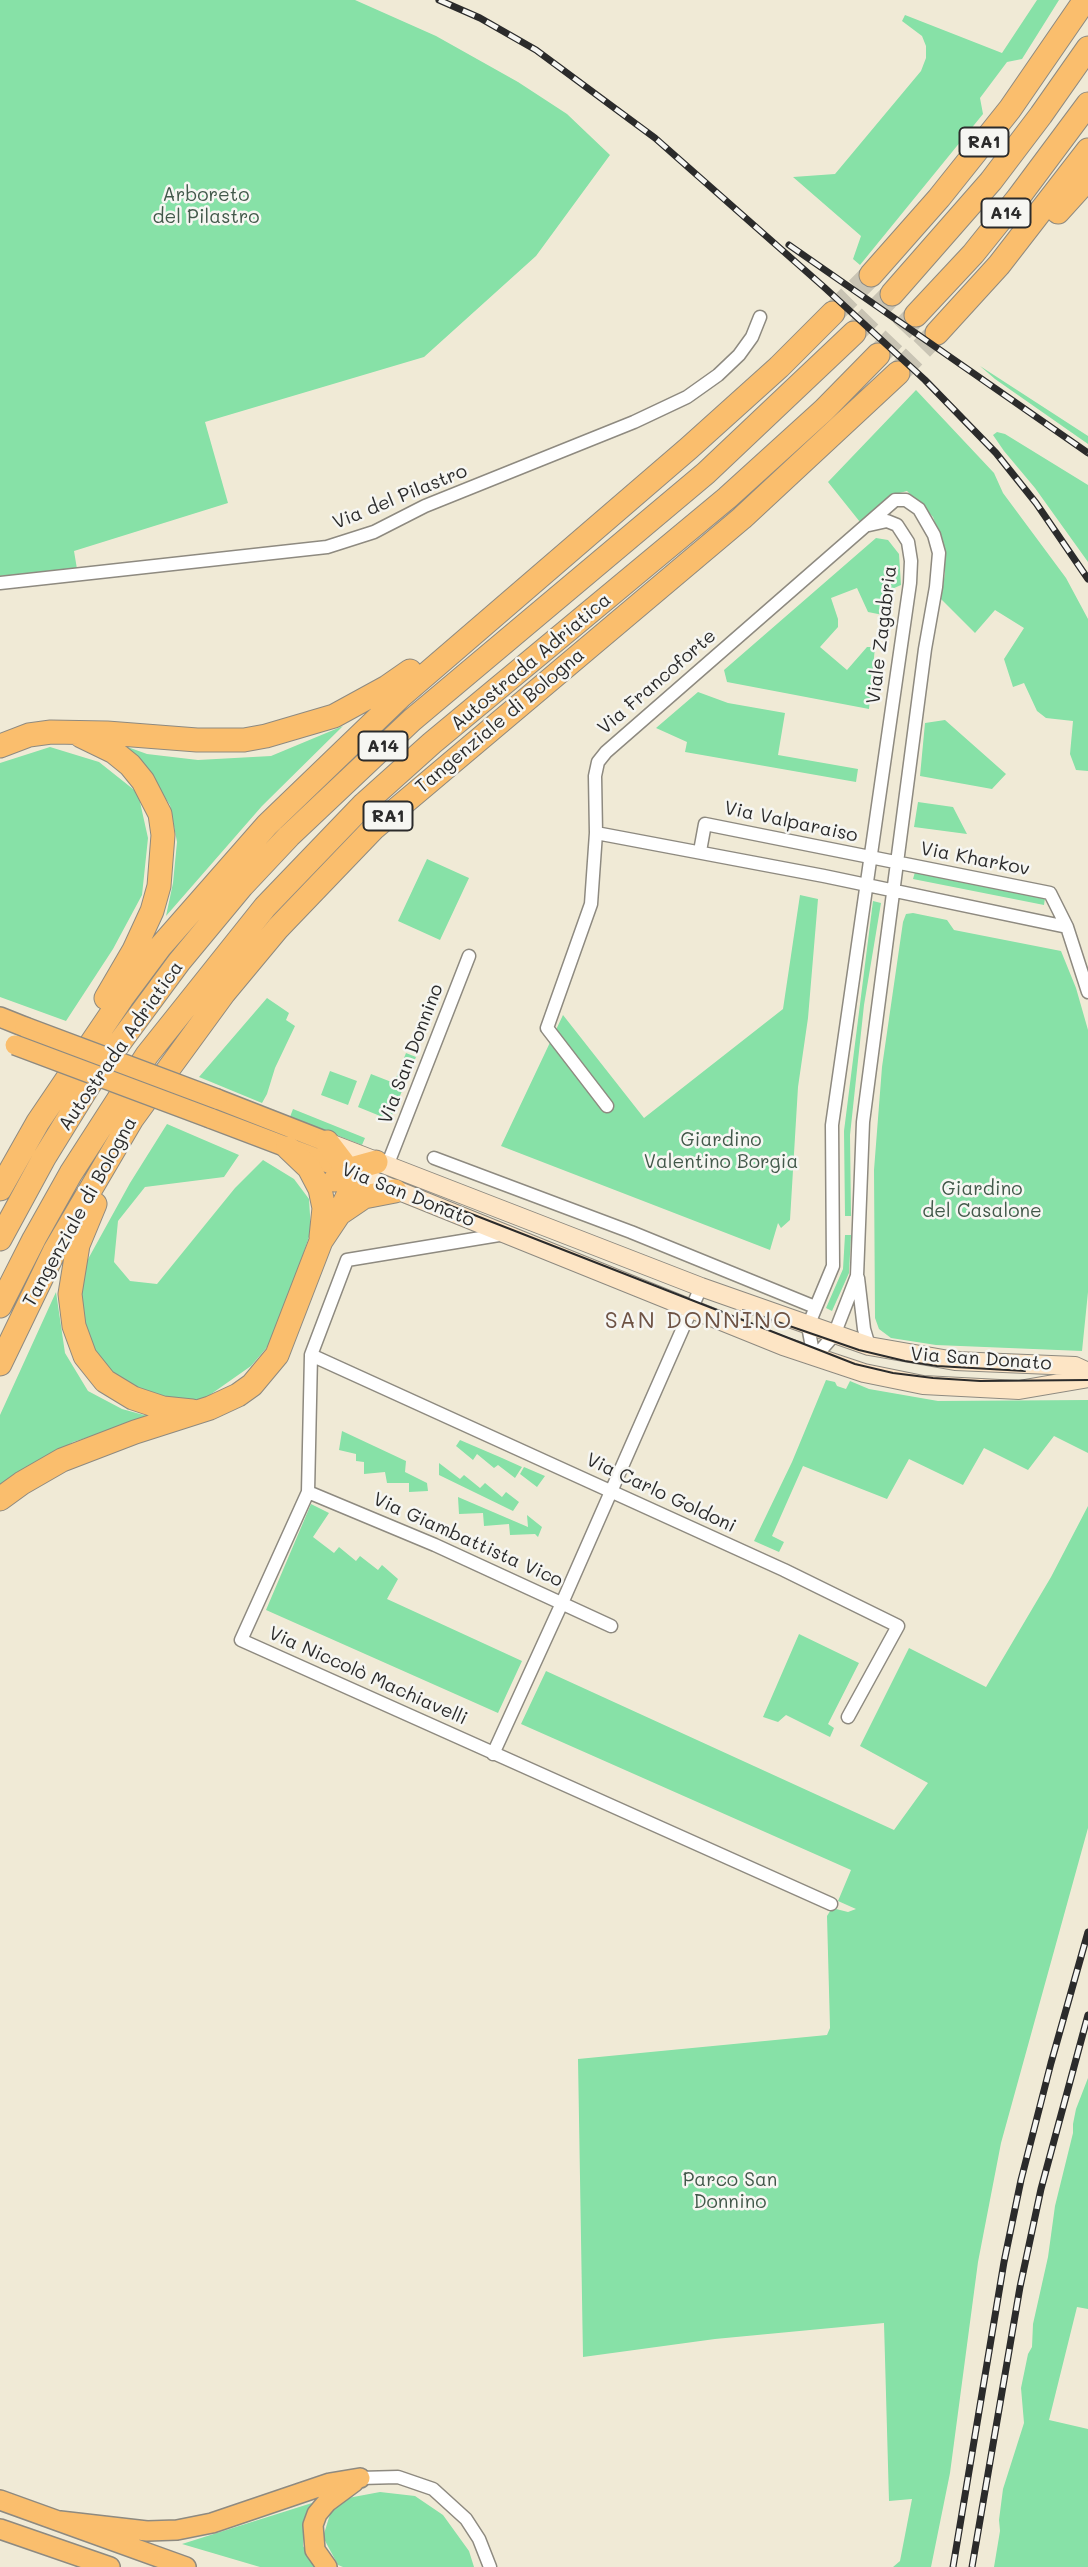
<!DOCTYPE html>
<html>
<head>
<meta charset="utf-8">
<style>
	body { margin:0 }
	canvas { display:block; background:#f0ead6 }
</style>
</head>
<body>
<canvas width="1088" height="2567"></canvas>
<script>
const g = document.querySelector('canvas').getContext('2d');
g.lineJoin = 'round';
function fill(path, color) { g.fillStyle = color; g.fill(path, 'evenodd'); }
const toPath = rows => new Path2D(rows.map(r => 'M' + r).join(''));
function strokePath(path, color, width, dash) { g.strokeStyle = color; g.lineWidth = width; g.lineCap = dash ? 'butt' : 'round'; g.setLineDash(dash || []); g.stroke(path); }
function label(font, color, halo, rows, align = 'center') {
  g.font = font + ' Mali,sans-serif'; g.lineWidth = 5; g.setLineDash([]); g.textBaseline = 'middle'; g.strokeStyle = halo; g.fillStyle = color; for (const [text, x, y, turn = 0] of rows) {
    g.save(); g.translate(x, y); g.rotate((+turn || 0) * Math.PI / 180); g.textAlign = isNaN(turn) ? turn : align; if (halo) g.strokeText(text, 0, 0); g.fillText(text, 0, 0); g.restore();
  }
}
fill(toPath([
	[0,0,355,0,436,36,518,82,567,114,610,155,536,256,424,357,205,422,228,503,74,551,77,569,0,576],
	[1037,0,1059,0,1022,59,1007,62,980,98,983,114,860,265,853,259,861,236,793,177,835,174,921,71,926,58,926,46,922,36,902,21,905,15,1002,53],
	[980,366,1088,436,1088,444,995,379],
	[916,390,994,473,1003,493,1066,578,1088,619,1088,771,1076,770,1070,754,1073,721,1046,718,1037,711,1024,683,1013,687,1004,659,1024,628,995,610,975,633,941,599,945,573,943,545,933,517,907,491,892,495,860,522,828,482],
	[997,432,1005,434,1088,485,1088,562,1035,488,1004,451,993,435],
	[876,538,888,540,899,554,901,585,892,589,884,602,883,615,868,612,857,588,831,598,838,619,838,627,820,647,847,670,867,647,875,647,869,709,727,682,724,670],
	[698,692,728,703,785,713,778,755,858,769,856,782,685,752,687,742,656,728],
	[945,720,1006,774,992,789,920,776,925,723],
	[343,726,262,806,166,916,173,883,177,842,170,805,147,771,122,745,147,754,198,760,271,756],
	[50,747,99,762,138,793,148,838,142,895,113,949,66,1021,0,997,0,763],
	[918,802,953,807,967,834,914,827],
	[427,859,469,878,440,940,398,921],
	[915,872,1045,898,1044,905,913,879],
	[800,895,818,899,808,1018,798,1087,790,1220,781,1228,778,1223,770,1250,501,1146,563,1015,644,1118,783,1009],
	[873,901,881,903,864,1005,850,1135,851,1216,845,1216,844,1131],
	[913,913,947,920,954,930,1061,951,1076,988,1088,1030,1088,1292,1082,1351,936,1345,891,1338,879,1329,875,1318,874,1170,882,1067,903,922,906,914],
	[267,998,289,1013,286,1020,295,1026,275,1068,267,1094,262,1103,199,1077],
	[406,1053,416,1057,390,1120,358,1107,371,1074,394,1083],
	[330,1071,357,1081,348,1105,321,1095],
	[293,1109,365,1138,362,1145,290,1117],
	[167,1124,239,1155,224,1177,145,1187,118,1221,114,1262,130,1281,157,1284,235,1188,263,1160,294,1179,309,1199,311,1231,274,1339,251,1366,204,1399,164,1401,123,1387,96,1363,80,1319,82,1270,130,1183],
	[845,1235,851,1235,849,1273,832,1311,826,1308,843,1269],
	[56,1292,65,1353,88,1391,122,1409,151,1417,73,1442,0,1485,0,1415],
	[826,1380,835,1382,837,1386,846,1389,850,1381,869,1389,938,1401,1088,1400,1088,1453,1054,1436,1028,1470,984,1448,963,1485,909,1459,887,1499,803,1466,772,1536,784,1542,779,1552,754,1541,792,1462],
	[342,1431,406,1461,405,1472,427,1483,428,1491,409,1492,409,1483,387,1483,385,1472,364,1474,364,1462,356,1461,356,1454,339,1450],
	[460,1440,502,1458,522,1467,515,1478,498,1465,494,1468,477,1454,473,1460,456,1446],
	[439,1463,460,1479,464,1475,480,1488,485,1483,502,1497,506,1492,519,1502,513,1511,439,1475],
	[524,1467,545,1476,537,1487,520,1474],
	[458,1497,528,1527,527,1515,542,1527,538,1537,535,1534,510,1535,509,1524,484,1526,483,1513,459,1514],
	[311,1504,329,1513,313,1537,334,1553,339,1547,356,1561,360,1556,378,1570,382,1565,398,1579,387,1599,522,1661,498,1713,266,1610],
	[1088,1506,1088,1828,1001,2143,978,2262,950,2473,931,2567,893,2567,900,2561,912,2499,889,2501,884,2323,715,2339,583,2357,578,2059,827,2035,830,2028,827,1916,832,1908,848,1912,856,1909,838,1901,851,1870,521,1724,546,1671,894,1830,928,1783,860,1746,909,1648,986,1687,1051,1577],
	[799,1634,859,1663,828,1724,834,1728,830,1737,786,1715,778,1722,763,1717],
	[1088,2078,1088,2309,1077,2307,1049,2420,1088,2429,1088,2567,994,2567,1000,2531,999,2520,1003,2489,1024,2423,1021,2388,1028,2354,1032,2347,1033,2324,1048,2257,1055,2206,1073,2133,1073,2124,1076,2109],
	[380,2492,415,2496,443,2515,469,2551,474,2567,343,2567,338,2565,323,2537,331,2511,348,2498],
	[312,2503,305,2519,303,2546,316,2567,260,2567,182,2544]
]), '#87e1a7');
strokePath(toPath([
	[833,313,871,275],
	[854,333,892,294],
	[878,355,916,315],
	[898,373,937,333]
]), '#c9c4b4', 23, [23, 11]);
const street = toPath([
	[0,583,327,547,374,532,425,506,634,422,687,397,718,375,739,355,752,337,760,317],
	[596,833,824,876,1067,927],
	[700,851,705,824,1050,893,1067,927,1088,992],
	[607,1106,547,1028,591,904,596,833,595,776,598,762,606,752,895,500,906,500,919,509,934,535,939,553,936,587,925,649,863,1122,857,1276,834,1335,814,1358],
	[434,1158,631,1232,815,1307],
	[387,1166,469,956],
	[505,1234,347,1260,311,1355,308,1492,241,1640,831,1904],
	[858,1278,864,1329,869,1346],
	[311,1355,784,1570,898,1626,848,1717],
	[814,1358,808,1326,833,1266,832,1125,910,583,911,561,908,542,897,525,887,521,869,525],
	[308,1492,435,1545,611,1626],
	[493,1754,562,1603,701,1287],
	[360,2478,398,2477,433,2489,466,2519,479,2539,490,2567]
]);
const secondary = toPath([
	[327,1142,701,1287,869,1346,955,1361,1075,1366,1088,1372],
	[347,1170,783,1346,864,1373,923,1385,1019,1390,1088,1378]
]);
const primary = toPath([
	[0,1017,25,1027],
	[217,1099,327,1142],
	[210,1118,347,1170],
	[0,2500,186,2567],
	[60,2521,147,2531,177,2530,212,2523,330,2483,360,2478],
	[0,2529,110,2567],
	[327,2567,315,2550,313,2525,317,2514,327,2502,354,2482]
]);
const highway = toPath([
	[1058,212,1088,179],
	[871,275,939,198,1010,109,1085,0],
	[892,294,991,181,1041,115,1088,48],
	[916,315,973,254,1018,198,1088,104],
	[937,333,999,265,1088,150],
	[81,736,114,752,130,765,143,781,160,814,163,835,159,886,152,911,134,950,106,998],
	[0,746,29,735,51,732,107,733,197,740,244,740,266,736,334,716,387,687,410,671],
	[327,1142,343,1163,350,1178,348,1195,339,1214],
	[288,1148,309,1168,320,1189,324,1208,321,1237],
	[335,1180,347,1170,376,1162],
	[0,1189,38,1122,122,998,160,947,267,825,401,696,689,448,779,367,833,313],
	[95,1204,78,1245,70,1294,74,1326,85,1356,105,1381,133,1398,163,1408,192,1411],
	[0,1239,44,1158,89,1085,120,1042,179,962,242,886,289,836,412,720,706,473,854,333],
	[0,1306,34,1239,71,1173,147,1055,265,907,364,804,432,743,727,498,824,410,878,355],
	[0,1364,55,1250,132,1119,224,993,278,928,373,829,742,518,898,373],
	[0,1499,22,1483,62,1460,135,1432,210,1408,238,1395,252,1385,277,1355,321,1241,339,1214,364,1197,395,1191]
]);
strokePath(street, '#8e8a80', 15);
strokePath(secondary, '#8e8a80', 20);
strokePath(primary, '#8e8a80', 22);
strokePath(highway, '#8e8a80', 25);
strokePath(street, '#fff', 12);
strokePath(secondary, '#fde5c5', 18);
strokePath(primary, '#fabe6d', 19);
strokePath(highway, '#fabe6d', 23);
strokePath(toPath([
	[441,1202,855,1364,893,1373,933,1378,980,1381,1088,1380],
	[743,1310,859,1350,905,1361,937,1366,1025,1371]
]), '#2b2b2b', 2);
const rail = toPath([
	[439,0,480,18,536,50,655,138,825,288,925,380,996,453,1036,503,1088,579],
	[789,245,1088,453],
	[953,2567,1004,2262,1021,2180,1051,2063,1088,1932],
	[972,2567,1020,2287,1041,2189,1088,2015]
]);
strokePath(rail, '#2b2b2b', 7);
strokePath(rail, '#f6f6f2', 4.5, [13]);
const primaryBridge = toPath([
	[25,1027,217,1099],
	[15,1045,210,1118]
]);
strokePath(primaryBridge, '#8e8a80', 22, []);
strokePath(primaryBridge, '#fabe6d', 19);
for (const [x, y, w] of [
	[984,142,49],
	[1006,213,49],
	[383,746,49],
	[388,816,49]
]) { const box = new Path2D(); box.roundRect(x - w / 2, y - 14.5, w, 29, 5); g.fillStyle = '#f6f6f2'; g.fill(box); strokePath(box, '#2b2b2b', 2); }
label('bold 18px', '#2b2b2b', null, [
	["RA1",984,142],
	["A14",1006,213],
	["A14",383,746],
	["RA1",388,816]
]);
label('19px', '#42584a', '#f6f6f2', [
	["Arboreto",206,195],
	["del Pilastro",206,217],
	["Giardino",721,1140],
	["Valentino Borgia",721,1162],
	["Giardino",982,1189],
	["del Casalone",982,1211],
	["Parco San",730,2180],
	["Donnino",730,2202]
]);
label('19px', '#2b2b2b', '#f6f6f2', [
	["Via del Pilastro",400,497,-22],
	["Viale Zagabria",882,635,-83],
	["Autostrada Adriatica",531,662,-40],
	["Via Francoforte",657,682,-41],
	["Tangenziale di Bologna",500,721,-40],
	["Via Valparaiso",791,822,12],
	["Via Kharkov",975,859,11],
	["Autostrada Adriatica",121,1046,-55],
	["Via San Donnino",411,1054,-69],
	["Via San Donato",408,1195,22],
	["Tangenziale di Bologna",80,1212,-61],
	["Via San Donato",981,1359,4],
	["Via Carlo Goldoni",661,1493,25],
	["Via Giambattista Vico",468,1540,24],
	["Via Niccolò Machiavelli",368,1676,24]
]);
g.letterSpacing = '2px';
label('23px', '#6e5344', '#f6f6f2', [
	["SAN DONNINO",699,1321]
]);
g.letterSpacing = '0px';
</script>
</body>
</html>
